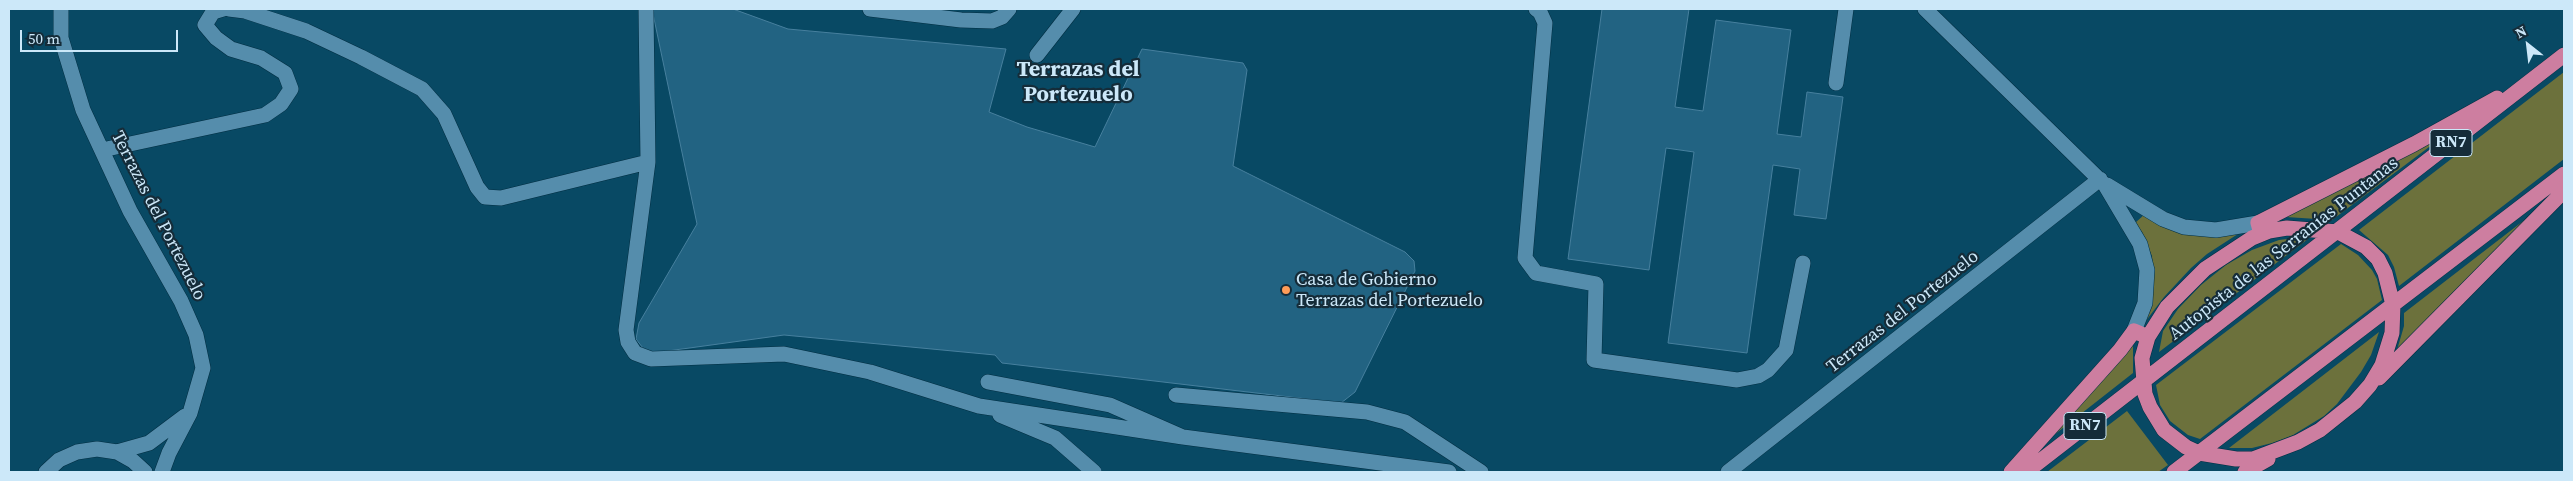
<!DOCTYPE html>
<html>
<head>
<meta charset="utf-8">
<style>
	body { margin:0 }
	#map { position:relative; width:2573px; height:481px; overflow:hidden; background:#084964; font-family:"Source Serif 4",serif }
	canvas { display:block }
	.frame { position:absolute; inset:0; border:10px solid #cce8f9; pointer-events:none }
	.north { position:absolute; left:2503px; top:20px; width:50px; height:50px; -webkit-text-stroke:4px #152c39; paint-order:stroke; rotate:331deg; font-size:14px; font-weight:700; line-height:20px; text-align:center; color:#cce8f9 }
	.north::after { content:''; display:block; margin:auto; width:18px; height:22px; background:#cce8f9; clip-path:polygon(50% 0,100% 100%,50% 72%,0 100%) }
	.scale { position:absolute; left:20px; top:30px; width:158px; height:22px; box-sizing:border-box; border:2px solid #cce8f9; border-top:0; padding-left:6px; font-size:15px; line-height:18px; white-space:nowrap; color:#cce8f9; -webkit-text-stroke:4px #152c39; paint-order:stroke }
</style>
</head>
<body>
<div id="map">
<canvas width="2573" height="481"></canvas>
<div class="frame"></div>
<div class="north">N</div>
<div class="scale">50 m</div>
</div>
<script>
const g = document.querySelector('canvas').getContext('2d');
g.lineJoin = 'round';
function fill(path, color) { g.fillStyle = color; g.fill(path, 'evenodd'); }
const toPath = rows => new Path2D(rows.map(r => 'M' + r).join(''));
function strokePath(path, color, width, dash) { g.strokeStyle = color; g.lineWidth = width; g.lineCap = dash ? 'butt' : 'round'; g.setLineDash(dash || []); g.stroke(path); }
function label(font, color, halo, rows, align = 'center') {
  g.font = font + ' "Source Serif 4",serif'; g.lineWidth = 4.5; g.setLineDash([]); g.textBaseline = 'middle'; g.strokeStyle = halo; g.fillStyle = color; for (const [text, x, y, turn = 0] of rows) {
    g.save(); g.translate(x, y); g.rotate((+turn || 0) * Math.PI / 180); g.textAlign = isNaN(turn) ? turn : align; if (halo) g.strokeText(text, 0, 0); g.fillText(text, 0, 0); g.restore();
  }
}
fill(toPath([
	[2564,72,2564,159,2399,286,2394,267,2388,255,2359,230],
	[2449,132,2332,220,2286,217],
	[2540,208,2395,357,2404,326,2404,313],
	[2145,214,2241,232,2207,254,2191,268,2164,297,2145,322,2154,285,2152,256,2142,232,2135,223],
	[2295,238,2308,239,2159,352,2163,331,2178,309,2201,285,2226,265,2252,250,2279,240],
	[2341,244,2358,255,2372,270,2377,279,2382,300,2200,439,2188,435,2170,421,2160,405,2156,385],
	[2379,332,2371,355,2361,372,2337,404,2324,416,2293,435,2272,443,2252,448,2229,448],
	[2133,342,2133,373,2054,435],
	[2127,411,2168,465,2158,472,2047,472]
]), '#6c713c');
const building = toPath([
	[652,9,733,9,788,29,1006,49,989,112,1027,127,1095,147,1142,49,1243,63,1247,70,1233,166,1405,252,1414,261,1415,271,1355,392,1341,403,1002,363,995,355,784,335,653,353,646,352,636,339,639,323,697,224,652,9],
	[1602,9,1689,9,1675,107,1703,111,1716,20,1791,30,1777,134,1801,137,1807,92,1843,97,1826,219,1794,215,1800,169,1773,165,1747,353,1668,343,1694,152,1666,148,1649,270,1568,259,1602,9]
]);
fill(building, '#226382');
strokePath(building, '#47809e', 1);
const minor = toPath([
	[61,9,61,38,83,110,130,211,181,301,196,335,203,368,190,413,169,453,162,472],
	[229,9,245,11,306,31,361,57,422,89,444,114,477,187,485,197,501,198,648,162,646,9],
	[870,9,961,20,992,21,1002,17,1009,9],
	[1536,9,1540,12,1545,23,1525,258,1536,273,1596,284,1594,360,1737,380,1758,376,1768,370,1786,350,1803,263],
	[1925,9,2105,185,2140,244,2147,270,2145,303,2134,331],
	[1037,55,1073,9],
	[1836,83,1846,9],
	[102,150,265,115,281,104,291,89,285,73,261,58,231,49,216,38,205,25,213,12,223,9],
	[648,162,626,330,628,342,635,353,651,359,784,354,870,372,979,406,1183,437],
	[2107,185,2163,219,2184,227,2216,230,2258,223],
	[988,382,1110,405,1183,437,1449,472],
	[1176,395,1367,412,1405,422,1481,472],
	[1000,415,1055,438,1094,472],
	[117,452,149,443,185,416],
	[46,472,59,460,77,452,97,449,117,452,133,461,145,472],
	[1728,472,2100,179]
]);
const highway = toPath([
	[2287,228,2338,232,2366,247,2378,259,2385,273,2393,305,2392,333,2382,365,2370,385,2355,402,2320,430,2298,442,2253,459,2236,459,2199,453,2186,447,2164,430,2150,407,2145,394,2142,358,2148,337,2167,307,2205,269,2252,238,2269,231,2287,228],
	[2261,234,2258,223,2414,144,2497,98],
	[2379,378,2564,191],
	[2011,472,2120,350,2134,331,2148,337],
	[2026,472,2564,55],
	[2174,472,2564,174],
	[2245,472,2268,459]
]);
strokePath(minor, '#002e42', 16);
strokePath(highway, '#002e42', 16);
strokePath(minor, '#558dac', 15);
strokePath(highway, '#cd7ea0', 15);
for (const [x, y, r, color] of [
	[1286,290,5,"#fe9c58"]
]) { const dot = new Path2D(); dot.arc(x, y, r, 0, 2 * Math.PI); g.fillStyle = color; g.fill(dot); strokePath(dot, '#152c39', 2); }
for (const [x, y, w] of [
	[2451,143,42],
	[2085,426,42]
]) { const box = new Path2D(); box.roundRect(x - w / 2, y - 13.5, w, 27, 4); g.fillStyle = '#152c39'; g.fill(box); strokePath(box, '#cce8f9', 1); }
label('bold 16px', '#cce8f9', null, [
	["RN7",2451,143],
	["RN7",2085,426]
]);
label('18px', '#cce8f9', '#152c39', [
	["Terrazas del Portezuelo",158,216,63],
	["Autopista de las Serranías Puntanas",2284,249,-38],
	["Terrazas del Portezuelo",1903,312,-38]
]);
label('18px', '#cce8f9', '#152c39', [
	["Casa de Gobierno",1296,280],
	["Terrazas del Portezuelo",1296,301]
], 'left');
label('bold 22px', '#cce8f9', '#152c39', [
	["Terrazas del",1078,70],
	["Portezuelo",1078,95]
]);
</script>
</body>
</html>
